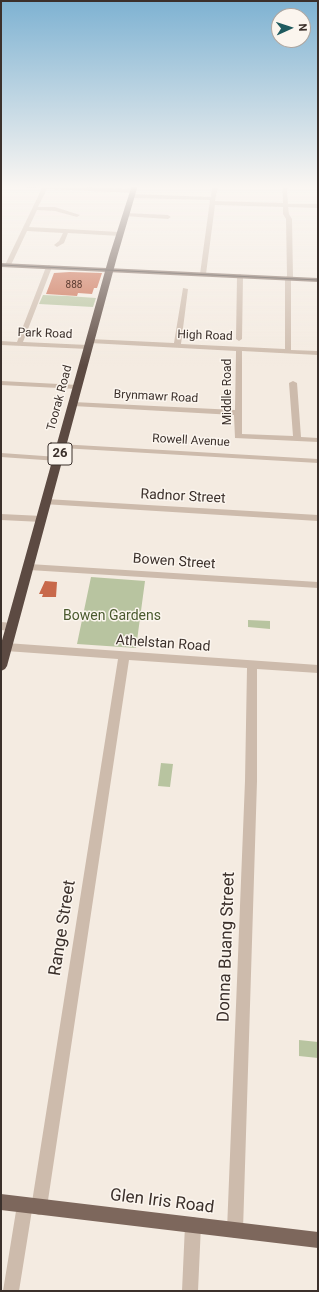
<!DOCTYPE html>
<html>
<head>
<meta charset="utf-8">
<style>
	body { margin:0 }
	#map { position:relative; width:319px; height:1292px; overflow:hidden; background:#f4ebe1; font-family:Roboto,sans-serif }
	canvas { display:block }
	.frame { position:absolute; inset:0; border:2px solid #3b302b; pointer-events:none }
	.north { position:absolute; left:271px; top:8px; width:40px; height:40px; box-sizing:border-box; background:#fbf5ee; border:1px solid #aea6a0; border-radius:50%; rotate:87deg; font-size:11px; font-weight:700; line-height:16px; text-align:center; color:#3b302b }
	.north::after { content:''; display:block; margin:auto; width:14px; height:18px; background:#1f5a5e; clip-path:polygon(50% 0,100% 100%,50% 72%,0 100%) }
</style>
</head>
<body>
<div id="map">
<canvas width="319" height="1292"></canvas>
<div class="frame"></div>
<div class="north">N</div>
</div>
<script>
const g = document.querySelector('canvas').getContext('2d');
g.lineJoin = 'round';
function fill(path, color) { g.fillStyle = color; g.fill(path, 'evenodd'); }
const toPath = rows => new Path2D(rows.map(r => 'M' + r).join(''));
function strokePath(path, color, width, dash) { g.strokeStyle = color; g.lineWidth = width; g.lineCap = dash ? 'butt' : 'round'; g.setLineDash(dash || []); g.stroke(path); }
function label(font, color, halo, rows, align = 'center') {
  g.font = font + ' Roboto,sans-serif'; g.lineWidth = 3; g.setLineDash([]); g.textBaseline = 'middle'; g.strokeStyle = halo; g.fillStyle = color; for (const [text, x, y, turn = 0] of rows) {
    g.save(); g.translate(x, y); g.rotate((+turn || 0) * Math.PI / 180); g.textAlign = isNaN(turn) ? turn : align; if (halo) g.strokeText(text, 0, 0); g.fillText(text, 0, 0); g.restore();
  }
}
fill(toPath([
	[43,295,68,296,96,298,93,307,39,304],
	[91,577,145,581,136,648,77,644],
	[248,620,270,621,270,629,248,627],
	[161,763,173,764,170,787,158,786],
	[299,1040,318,1042,318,1058,299,1056]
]), '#b8c4a0');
fill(toPath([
	[70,272,102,273,97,288,94,288,92,294,78,293,77,296,46,294,54,273],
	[45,581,57,582,56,597,42,597,43,594,39,594]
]), '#c8694b');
fill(toPath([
	[2,185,33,185,133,189,136,191,133,193,47,189,38,207,55,207,80,215,77,217,55,211,37,210,29,227,120,232,123,234,120,236,68,233,64,243,57,247,54,245,59,241,63,233,27,231,11,265,8,267,5,265,42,188,5,187,2,185],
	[212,185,218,185,215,201,283,203,282,185,287,185,288,204,318,204,318,208,288,207,289,214,292,219,293,278,291,280,291,350,318,351,318,355,242,351,242,434,293,436,289,383,293,381,297,383,301,437,318,438,318,442,235,438,234,415,73,406,69,404,73,402,235,410,236,351,90,343,87,341,90,339,174,343,183,288,188,289,181,344,285,349,285,278,287,276,286,219,283,214,283,207,215,205,206,274,203,276,200,274,210,200,132,198,129,196,132,194,211,197,212,185],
	[126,213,168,215,171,217,168,219,124,216,123,215,126,213],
	[49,265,52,267,23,342,88,345,91,347,88,349,1,345,1,341,17,342,46,267,49,265],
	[240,274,243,276,242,339,239,341,236,339,237,276,240,274],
	[1,381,78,385,82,387,78,389,1,385,1,381],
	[59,444,318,459,318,463,62,448,59,448,59,444],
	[1,453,58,457,62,459,58,461,1,457,1,453],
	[46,499,318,515,318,521,43,504,43,500,46,499],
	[1,514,42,516,46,519,42,522,1,520,1,514],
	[29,564,318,582,318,588,29,570,24,567,29,564],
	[1,622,12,623,17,627,12,631,1,630,1,622],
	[6,643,318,665,318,673,257,669,257,781,243,1230,241,1236,235,1238,229,1236,227,1230,245,781,247,668,129,660,47,1207,45,1213,39,1215,33,1213,32,1210,19,1291,3,1291,17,1205,19,1199,25,1197,31,1199,32,1202,118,659,6,651,2,650,1,647,2,644,6,643],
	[193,1217,199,1219,201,1225,198,1291,182,1291,185,1225,187,1219,193,1217]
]), '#cdbbac');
fill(toPath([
	[1,263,318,278,318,282,1,267,1,263],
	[1,1194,318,1232,318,1248,1,1210,1,1194]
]), '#7d675c');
fill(toPath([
	[132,185,138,185,117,257,7,666,5,669,1,671,1,644,109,257,132,185]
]), '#5c4a42');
strokePath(toPath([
	[1,265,318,280]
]), '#3b302b', 1);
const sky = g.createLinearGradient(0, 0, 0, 366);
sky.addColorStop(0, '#7eb2d2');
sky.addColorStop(0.51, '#faf6f2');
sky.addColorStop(1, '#faf6f200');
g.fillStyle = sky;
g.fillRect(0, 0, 319, 366);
label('10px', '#5e3e33', null, [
	["888",74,285]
]);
label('12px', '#3b302b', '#fbf5ee', [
	["Park Road",45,334,2],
	["High Road",205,336,2],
	["Middle Road",228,392,-90],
	["Brynmawr Road",156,397,3],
	["Toorak Road",60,398,-75],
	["Rowell Avenue",191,441,3]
]);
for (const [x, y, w] of [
	[60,454,24]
]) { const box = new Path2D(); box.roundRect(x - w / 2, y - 11, w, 22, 3); g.fillStyle = '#fbf5ee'; g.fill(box); strokePath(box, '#3b302b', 1); }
label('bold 13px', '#3b302b', null, [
	["26",60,454]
]);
label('14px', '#3b302b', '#fbf5ee', [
	["Radnor Street",183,497,3],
	["Bowen Street",174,562,4],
	["Athelstan Road",163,644,4]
]);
label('14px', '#4a5a2e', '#fbf5ee', [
	["Bowen Gardens",112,616]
]);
label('17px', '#3b302b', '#fbf5ee', [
	["Range Street",63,928,-81],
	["Donna Buang Street",227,947,-88],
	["Glen Iris Road",162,1202,7]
]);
</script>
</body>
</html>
